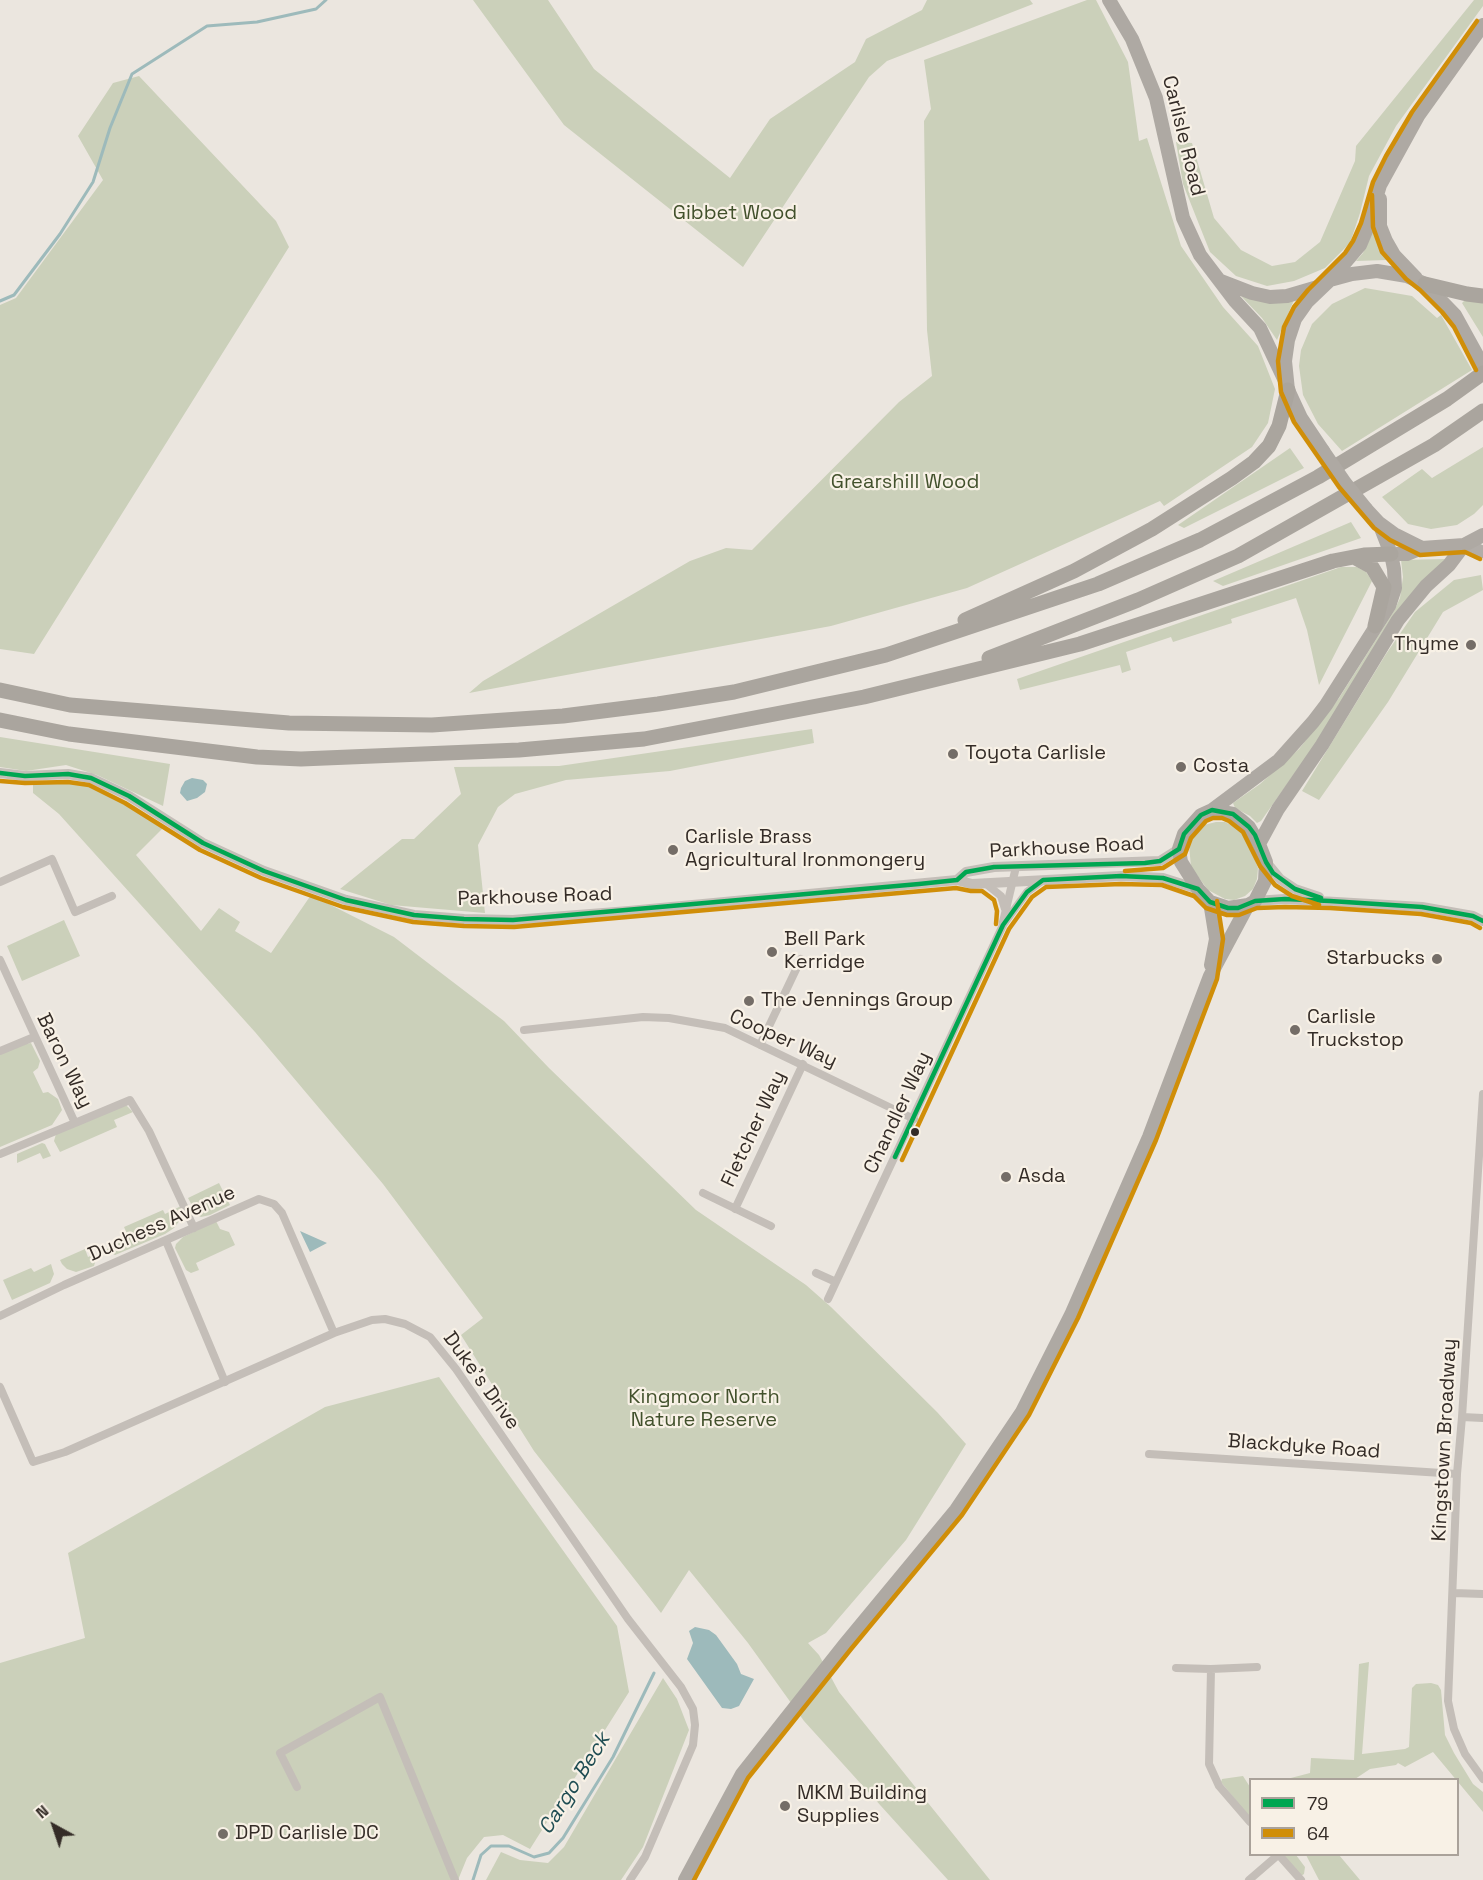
<!DOCTYPE html>
<html>
<head>
<meta charset="utf-8">
<style>
	body { margin:0 }
	#map { position:relative; width:1483px; height:1880px; overflow:hidden; background:#ebe6df; font-family:"Space Grotesk",sans-serif }
	canvas { display:block }
	.legend { position:absolute; left:1249px; top:1778px; width:210px; height:78px; box-sizing:border-box; background:#f8f1e6; border:2px solid #aaa29a; margin:0; padding:8px 10px; list-style:none; font-size:18px; color:#342c27 }
	.legend li { display:flex; align-items:center; gap:12px; height:30px }
	.legend b { width:30px; border:2px solid #aaa29a }
	.north { position:absolute; left:24px; top:1796px; width:60px; height:60px; -webkit-text-stroke:4px #f8f1e6; paint-order:stroke; rotate:320deg; font-size:16px; font-weight:700; line-height:24px; text-align:center; color:#342c27 }
	.north::after { content:''; display:block; margin:auto; width:21px; height:27px; background:#342c27; clip-path:polygon(50% 0,100% 100%,50% 72%,0 100%) }
</style>
</head>
<body>
<div id="map">
<canvas width="1483" height="1880"></canvas>
<ul class="legend">
<li><b style="height:8px;background:#00a651"></b>79</li>
<li><b style="height:8px;background:#d08e08"></b>64</li>
</ul>
<div class="north">N</div>
</div>
<script>
const g = document.querySelector('canvas').getContext('2d');
g.lineJoin = 'round';
function fill(path, color) { g.fillStyle = color; g.fill(path, 'evenodd'); }
const toPath = rows => new Path2D(rows.map(r => 'M' + r).join(''));
function strokePath(path, color, width, dash) { g.strokeStyle = color; g.lineWidth = width; g.lineCap = dash ? 'butt' : 'round'; g.setLineDash(dash || []); g.stroke(path); }
function label(font, color, halo, rows, align = 'center') {
  g.font = font + ' "Space Grotesk",sans-serif'; g.lineWidth = 4.5; g.setLineDash([]); g.textBaseline = 'middle'; g.strokeStyle = halo; g.fillStyle = color; for (const [text, x, y, turn = 0] of rows) {
    g.save(); g.translate(x, y); g.rotate((+turn || 0) * Math.PI / 180); g.textAlign = isNaN(turn) ? turn : align; if (halo) g.strokeText(text, 0, 0); g.fillText(text, 0, 0); g.restore();
  }
}
fill(toPath([
	[473,0,548,0,594,69,730,178,770,119,855,62,866,39,922,10,927,0,1030,0,1033,4,887,61,869,77,743,267,564,125],
	[1087,0,1096,0,1128,62,1139,141,1147,138,1181,246,1223,307,1258,346,1275,389,1268,423,1252,447,1164,506,1160,501,967,588,831,626,469,693,483,681,690,561,726,548,752,550,899,402,932,376,927,330,924,121,931,109,924,60],
	[1474,0,1483,0,1483,6,1396,126,1369,176,1360,213,1350,243,1325,268,1294,281,1267,286,1236,276,1210,252,1183,184,1176,142,1192,143,1214,218,1241,250,1272,266,1295,262,1320,242,1355,161,1356,146],
	[139,76,276,221,289,247,34,654,0,649,0,305,16,298,103,180,78,136,113,83],
	[1372,230,1387,260,1356,261,1363,253],
	[1365,288,1412,296,1437,318,1441,315,1472,370,1342,451,1318,424,1303,395,1299,366,1301,350,1312,324,1332,304],
	[1240,295,1294,300,1277,340,1262,318],
	[1465,300,1483,302,1483,337,1462,303],
	[1483,447,1483,505,1474,514,1457,525,1431,529,1408,524,1382,497,1422,469,1432,478],
	[1290,448,1304,468,1184,528,1178,525],
	[1351,522,1361,538,1223,586,1213,581],
	[1446,559,1261,821,1257,823,1250,816,1235,808,1233,803,1260,784,1299,749,1339,698,1394,611,1400,598,1403,577,1401,560],
	[1341,567,1357,567,1366,572,1372,581,1319,685,1307,630,1296,598,1231,619,1232,623,1173,642,1171,637,1126,652,1131,670,1122,673,1120,665,1020,690,1017,679],
	[1481,575,1483,590,1443,612,1388,702,1319,800,1302,791,1386,654,1415,612,1454,580],
	[812,729,814,743,670,771,566,780,515,794,498,807,478,845,485,913,391,905,340,889,402,839,414,839,461,794,454,767,559,766],
	[0,737,170,764,163,806,97,775,66,765,26,771,0,767],
	[57,781,84,784,125,802,165,826,136,855,201,931,219,908,240,922,235,931,271,953,311,895,394,937,504,1021,549,1068,696,1210,806,1285,831,1307,937,1412,966,1444,906,1540,826,1633,808,1643,819,1655,839,1692,990,1880,948,1880,804,1721,748,1643,689,1570,661,1613,534,1451,461,1335,483,1318,383,1184,255,1032,59,814,33,793,33,782],
	[1216,822,1225,822,1241,830,1247,839,1258,868,1257,879,1253,889,1245,896,1234,900,1225,899,1208,890,1191,867,1189,845,1195,834,1204,825],
	[64,920,80,956,22,981,7,946],
	[31,1043,40,1061,38,1068,33,1072,43,1093,48,1092,58,1099,62,1110,52,1125,0,1147,0,1053,23,1044],
	[126,1105,133,1112,114,1120,117,1127,60,1152,54,1141,56,1134],
	[42,1143,45,1144,51,1156,43,1159,40,1153,17,1163,17,1154],
	[219,1183,230,1205,210,1215,201,1217,197,1215,188,1198],
	[181,1206,183,1212,180,1220,174,1228,165,1234,115,1255,105,1250,129,1238,124,1227,163,1210,165,1214],
	[216,1221,220,1229,229,1232,235,1245,196,1263,199,1270,191,1273,186,1270,175,1248,176,1244,183,1237],
	[85,1249,88,1257,95,1254,96,1259,94,1266,76,1272,67,1269,62,1264,60,1260],
	[51,1264,54,1274,50,1283,12,1300,3,1280,31,1268,34,1272],
	[439,1377,617,1626,629,1692,530,1849,503,1835,484,1837,467,1858,458,1880,0,1880,0,1663,85,1638,68,1553,325,1407],
	[1369,1662,1362,1754,1405,1749,1409,1747,1412,1688,1416,1684,1431,1683,1438,1685,1441,1690,1445,1735,1454,1753,1473,1784,1483,1792,1483,1812,1433,1752,1405,1767,1398,1763,1396,1765,1370,1769,1355,1779,1287,1779,1310,1773,1311,1758,1354,1760,1359,1664],
	[663,1678,677,1699,689,1730,643,1847,621,1880,486,1880,501,1852,520,1860,548,1863,564,1847],
	[1243,1776,1250,1787,1250,1818,1221,1782,1222,1779],
	[1282,1855,1296,1855,1305,1867,1304,1874,1301,1876],
	[1306,1855,1339,1855,1360,1880,1319,1880]
]), '#cbd0ba');
fill(toPath([
	[192,778,203,780,207,784,205,792,197,798,187,801,180,793,181,788,185,781],
	[300,1231,327,1243,310,1252],
	[695,1627,709,1630,716,1635,737,1664,741,1674,754,1679,739,1706,731,1709,722,1708,687,1659,693,1643,689,1631]
]), '#9dbabb');
strokePath(toPath([
	[0,301,14,295,60,234,93,182,110,128,132,74,207,26,257,22,316,9,326,0],
	[473,1880,481,1855,491,1846,509,1846,534,1857,549,1853,563,1838,613,1757,654,1673]
]), '#9dbabb', 3);
strokePath(toPath([
	[0,882,52,859,75,912,112,896],
	[985,883,1001,896,1005,909],
	[1003,922,1016,867],
	[0,960,75,1123,130,1100,149,1131,194,1228],
	[524,1030,643,1017,669,1018,725,1028,914,1119],
	[760,1045,801,959],
	[0,1051,34,1037],
	[1483,1094,1462,1417,1457,1474,1448,1701,1454,1729,1465,1754,1483,1779],
	[0,1154,75,1123],
	[703,1193,771,1226],
	[735,1209,803,1064],
	[166,1241,225,1382],
	[816,1273,836,1282],
	[828,1299,1003,925,1027,892,1043,880],
	[0,1316,64,1285,259,1199,274,1204,282,1213,334,1333],
	[0,1387,33,1462,65,1452,334,1333,372,1320,385,1319,405,1324,430,1337,456,1369,628,1619,681,1687,693,1709,695,1725,693,1745,645,1857,630,1880],
	[1462,1417,1483,1418],
	[1149,1454,1457,1474],
	[1454,1593,1483,1594],
	[1176,1668,1211,1669,1257,1667],
	[1211,1669,1209,1764,1219,1786,1250,1822],
	[297,1787,280,1753,380,1697,455,1880],
	[1278,1854,1301,1880],
	[1249,1880,1278,1855]
]), '#c4beb8', 8);
strokePath(toPath([
	[0,773,25,776,68,774,91,778,129,796,203,843,264,871,346,900,414,915,464,919,513,920,629,911,957,880,972,884,1121,876,1163,878,1198,889],
	[1266,862,1280,879,1295,889,1319,897],
	[957,880,966,872,994,867,1160,861,1179,849],
	[1255,901,1285,899,1422,907,1473,916,1483,921]
]), '#c4beb8', 10);
strokePath(toPath([
	[1466,544,1483,552]
]), '#b2ada8', 12);
strokePath(toPath([
	[1109,0,1132,39,1156,98,1183,218,1200,255,1235,301,1260,328,1286,383],
	[1380,199,1380,226,1386,241,1394,255,1416,278],
	[1331,279,1360,245,1368,226,1380,185,1418,116,1483,25],
	[1221,281,1252,293,1270,297,1287,296,1321,286],
	[1323,451,1301,418,1288,390,1285,361,1288,340,1295,319,1307,302,1330,280,1352,274,1377,271,1407,276,1425,284,1455,315,1483,366],
	[1366,509,1379,523,1394,534,1422,548,1464,545,1483,535],
	[1391,554,1407,554,1422,548],
	[1212,810,1279,760,1313,722,1326,705,1389,606,1395,588,1394,569,1391,554,1379,523],
	[1212,810,1233,814,1241,820,1249,827,1259,844,1266,862,1265,881,1255,901,1248,905,1228,908,1210,902,1198,889,1181,862,1179,849,1184,834,1201,815,1212,810],
	[1259,844,1278,809,1322,745,1398,620,1426,586,1449,565,1464,545],
	[1210,902,1216,939,1211,965],
	[685,1880,742,1774,845,1644,956,1510,1022,1412,1071,1315,1149,1137,1210,976,1248,905]
]), '#aea9a3', 14);
strokePath(toPath([
	[1425,284,1467,294,1483,296],
	[1354,557,1372,567,1384,587,1375,626],
	[965,620,1074,571,1152,529,1232,478,1254,462,1269,446,1279,426,1288,390],
	[989,658,1138,600,1238,556,1434,445,1483,411],
	[0,690,70,705,289,723,432,725,563,716,658,704,734,692,886,655,1098,584,1200,540,1318,477,1447,399,1483,373],
	[0,720,69,734,257,757,301,759,519,750,644,739,864,697,1080,644,1333,561,1364,555,1391,554]
]), '#aaa59e', 15);
strokePath(toPath([
	[1323,451,1345,483,1366,509]
]), '#aea9a3', 14);
strokePath(toPath([
	[0,773,25,776,68,774,91,778,129,796,203,843,264,871,346,900,414,915,464,919,513,920,919,884,957,880,966,872,994,867,1145,863,1160,861,1179,849],
	[1179,849,1184,834,1201,815,1212,810,1233,814,1249,827,1255,835,1266,862,1273,873,1295,889,1321,898],
	[895,1157,1003,925,1027,892,1043,880,1121,876,1163,878,1198,889,1210,902,1228,908,1238,908,1255,901,1285,899,1330,901,1422,907,1473,916,1483,921]
]), '#00a651', 4.5);
strokePath(toPath([
	[1477,21,1412,112,1386,156,1373,182,1361,223,1353,241,1345,253,1308,290,1294,307,1284,327,1278,361,1281,392,1294,422,1339,487,1374,528,1390,540,1420,555,1465,552,1480,559],
	[1372,195,1373,227,1382,252,1406,279,1420,290,1442,312,1454,327,1476,370],
	[0,781,25,783,68,782,89,785,125,803,200,850,261,878,343,907,413,922,464,926,514,927,956,888,971,891,982,891,994,900,997,911,996,924],
	[1125,871,1163,868,1185,854,1191,838,1206,821,1213,818,1222,818,1229,821,1243,832,1260,866,1275,885,1292,896,1319,905],
	[902,1160,1009,929,1032,897,1046,887,1121,884,1162,885,1194,896,1206,908,1227,915,1239,915,1257,908,1285,907,1330,908,1421,914,1471,923,1480,928],
	[694,1880,748,1778,851,1649,962,1515,1029,1415,1078,1318,1156,1140,1217,979,1223,939,1217,901]
]), '#d08e08', 4.5);
for (const [x, y, r, color] of [
	[1471,645,6,"#746d67"],
	[953,754,6,"#746d67"],
	[1181,767,6,"#746d67"],
	[673,850,6,"#746d67"],
	[772,952,6,"#746d67"],
	[1437,959,6,"#746d67"],
	[749,1001,6,"#746d67"],
	[1295,1030,6,"#746d67"],
	[915,1132,5,"#342c27"],
	[1006,1177,6,"#746d67"],
	[785,1806,6,"#746d67"],
	[223,1834,6,"#746d67"]
]) { const dot = new Path2D(); dot.arc(x, y, r, 0, 2 * Math.PI); g.fillStyle = color; g.fill(dot); strokePath(dot, '#f8f1e6', 2); }
label('20px', '#342c27', '#f8f1e6', [
	["Carlisle Road",1183,136,76],
	["Parkhouse Road",1067,848,-3],
	["Parkhouse Road",535,897,-2],
	["Cooper Way",783,1039,24],
	["Baron Way",64,1061,64],
	["Chandler Way",898,1113,-65],
	["Fletcher Way",754,1129,-65],
	["Duchess Avenue",162,1224,-24],
	["Duke's Drive",481,1381,54],
	["Kingstown Broadway",1445,1440,-87],
	["Blackdyke Road",1304,1447,4]
]);
label('20px', '#42512c', '#f8f1e6', [
	["Gibbet Wood",735,214],
	["Grearshill Wood",905,483],
	["Kingmoor North",704,1398],
	["Nature Reserve",704,1421]
]);
label('20px', '#342c27', '#f8f1e6', [
	["Thyme",1459,645,"right"],
	["Toyota Carlisle",965,754],
	["Costa",1193,767],
	["Carlisle Brass",685,838],
	["Agricultural Ironmongery",685,861],
	["Bell Park",784,940],
	["Kerridge",784,963],
	["Starbucks",1425,959,"right"],
	["The Jennings Group",761,1001],
	["Carlisle",1307,1018],
	["Truckstop",1307,1041],
	["Asda",1018,1177],
	["MKM Building",797,1794],
	["Supplies",797,1817],
	["DPD Carlisle DC",235,1834]
], 'left');
label('italic 21px', '#1f4d53', '#f8f1e6', [
	["Cargo Beck",575,1784,-58]
]);
</script>
</body>
</html>
